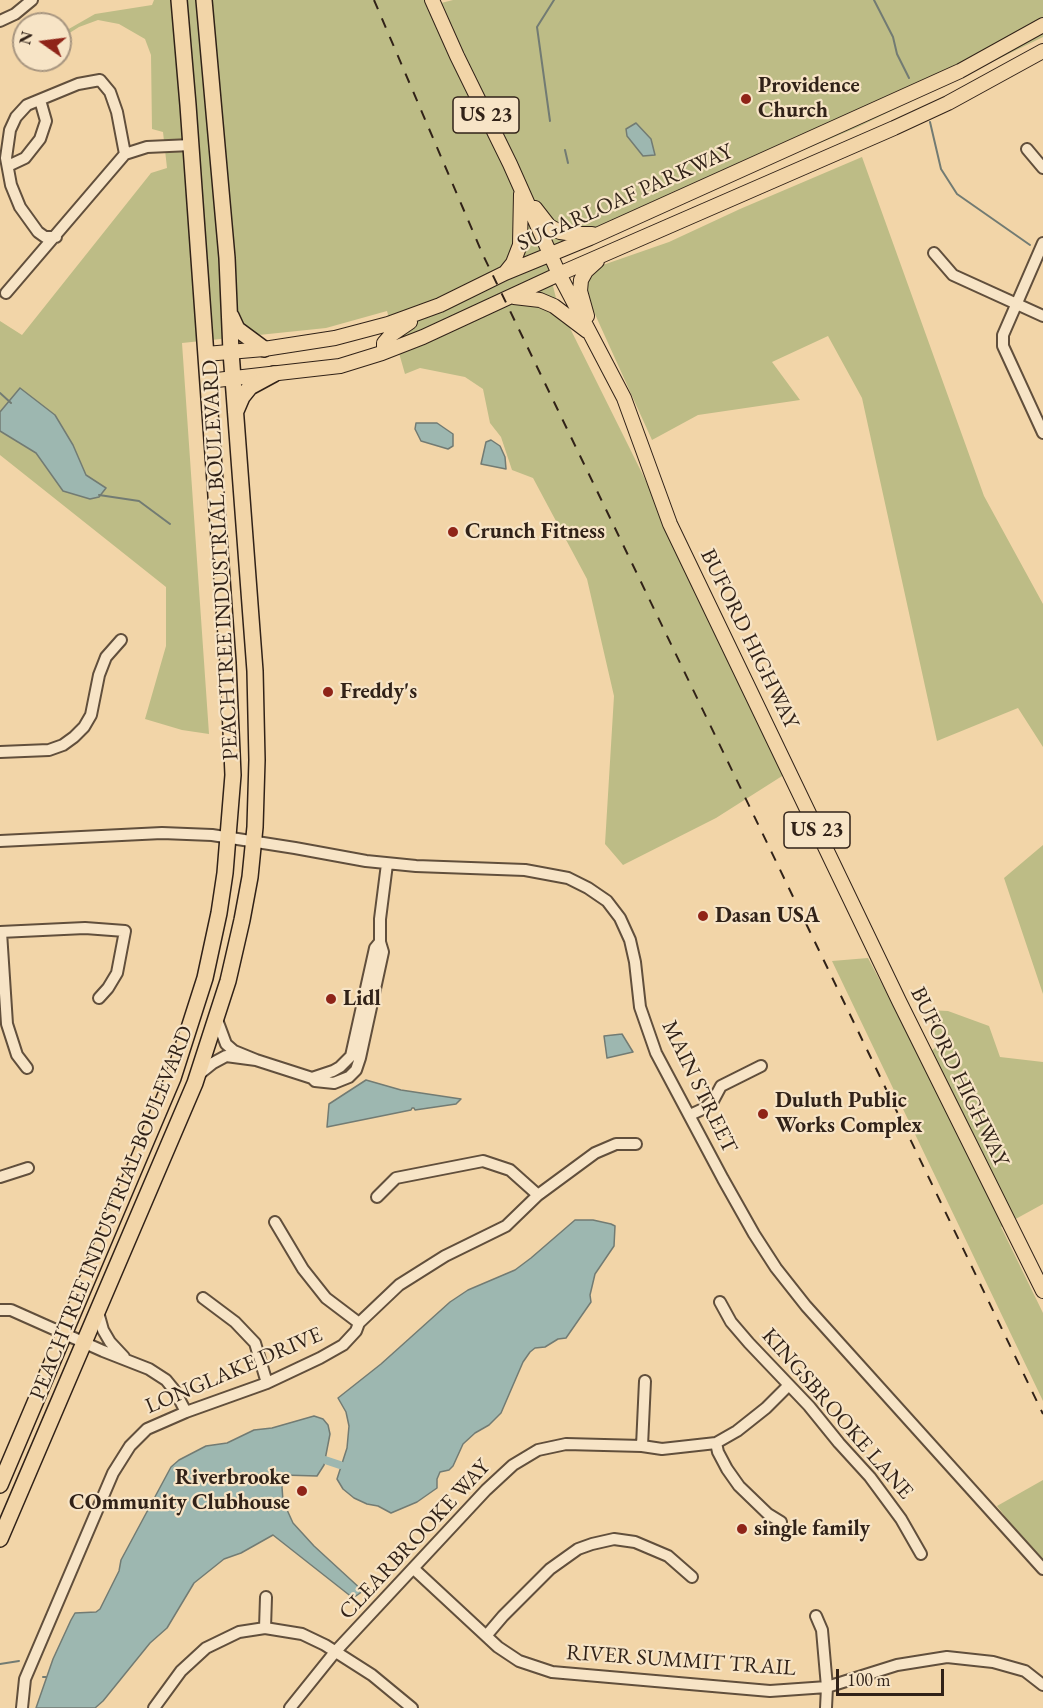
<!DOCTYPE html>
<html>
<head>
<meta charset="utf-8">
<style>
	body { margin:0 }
	#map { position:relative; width:1043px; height:1708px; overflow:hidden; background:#f2d5a8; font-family:"EB Garamond",serif }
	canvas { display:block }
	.north { position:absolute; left:12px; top:12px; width:60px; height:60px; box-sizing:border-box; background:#f7e4c6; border:2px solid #a89680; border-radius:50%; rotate:284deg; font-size:16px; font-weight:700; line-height:24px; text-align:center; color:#312218 }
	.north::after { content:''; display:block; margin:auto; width:21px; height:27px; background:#8f2418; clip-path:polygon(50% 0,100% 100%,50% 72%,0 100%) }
	.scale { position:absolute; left:836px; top:1669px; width:108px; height:27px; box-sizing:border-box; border:3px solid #312218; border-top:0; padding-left:8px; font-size:18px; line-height:21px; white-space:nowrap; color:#312218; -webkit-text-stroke:4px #f7e4c6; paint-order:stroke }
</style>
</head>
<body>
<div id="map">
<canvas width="1043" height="1708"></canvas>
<div class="north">N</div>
<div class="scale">100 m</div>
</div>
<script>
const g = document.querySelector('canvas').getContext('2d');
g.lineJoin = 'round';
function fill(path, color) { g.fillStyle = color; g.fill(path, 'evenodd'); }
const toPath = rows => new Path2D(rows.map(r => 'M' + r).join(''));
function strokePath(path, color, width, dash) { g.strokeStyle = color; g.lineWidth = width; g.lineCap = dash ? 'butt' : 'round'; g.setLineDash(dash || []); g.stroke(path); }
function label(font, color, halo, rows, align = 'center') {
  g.font = font + ' "EB Garamond",serif'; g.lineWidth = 4.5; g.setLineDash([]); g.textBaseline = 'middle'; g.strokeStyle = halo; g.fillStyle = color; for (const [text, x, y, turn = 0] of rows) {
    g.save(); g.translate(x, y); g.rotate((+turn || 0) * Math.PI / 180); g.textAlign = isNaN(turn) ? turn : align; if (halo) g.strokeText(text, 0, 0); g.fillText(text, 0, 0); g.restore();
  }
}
fill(toPath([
	[154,0,435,0,437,4,453,0,1043,0,1043,37,1039,39,858,127,546,258,557,302,790,771,716,818,623,865,605,844,614,696,587,579,533,478,512,470,501,437,490,423,483,389,465,377,420,368,405,374,387,311,326,328,182,343,209,734,182,730,145,719,166,646,166,587,0,455,0,321,22,335,151,173,167,168,163,132,152,129,151,55,145,39,119,24,98,20,79,27,60,39,60,34,95,14,152,5],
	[862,157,984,496,1043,604,1043,747,1018,708,937,741,862,398,828,336,772,362,800,400,698,415,652,440,589,301,586,289,590,279,600,266,669,242,740,209],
	[1043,845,1043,994,1004,878],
	[868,958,922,1060,938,1045,928,1010,948,1011,989,1026,1000,1057,1043,1062,1043,1204,1001,1227,1043,1313,1043,1401,832,961],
	[1043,1480,1043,1566,997,1506]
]), '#bdbc86');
const water = toPath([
	[636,123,651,139,655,155,643,156,627,136,626,129,636,123],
	[20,388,55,415,73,445,86,475,106,488,99,497,90,499,63,491,36,453,0,431,0,412,20,388],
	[416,423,437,423,453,434,453,446,448,449,421,441,415,429,416,423],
	[491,440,500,446,505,457,506,469,481,464,486,442,491,440],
	[622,1034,633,1052,607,1058,604,1036,622,1034],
	[366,1080,401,1090,461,1099,456,1104,415,1110,414,1108,412,1108,411,1110,327,1127,329,1104,366,1080],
	[575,1220,593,1220,611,1224,615,1226,614,1246,595,1274,590,1295,591,1302,566,1338,558,1339,545,1347,535,1348,530,1352,523,1362,501,1413,489,1425,475,1433,463,1444,453,1466,449,1470,440,1472,437,1479,437,1488,417,1502,391,1513,378,1506,367,1504,354,1498,343,1489,337,1479,347,1448,349,1426,346,1412,338,1398,381,1364,450,1302,468,1290,515,1270,531,1258,575,1220],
	[314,1416,323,1419,328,1425,330,1434,324,1465,317,1476,283,1475,282,1487,283,1501,293,1523,314,1546,363,1591,353,1598,273,1535,241,1553,224,1559,194,1583,167,1628,150,1643,103,1701,95,1708,36,1708,53,1659,71,1620,75,1613,96,1612,100,1609,119,1571,121,1560,171,1467,179,1460,206,1446,227,1443,254,1430,272,1428,314,1416]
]);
fill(water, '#9db7b0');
strokePath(water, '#727b73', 1.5);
strokePath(toPath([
	[874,0,893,37,897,54,909,78],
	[550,121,537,27,554,0],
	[930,122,941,169,957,194,1030,245],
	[565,150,568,163],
	[0,393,11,403],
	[99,495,139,501,170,524],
	[0,1664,19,1661],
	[43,1677,46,1677]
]), '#727b73', 2);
strokePath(toPath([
	[325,1460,340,1465]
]), '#9db7b0', 8);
const minor = toPath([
	[0,21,15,14,32,0],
	[1027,149,1043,168],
	[8,166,25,158,40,139,46,121,40,100],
	[56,237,45,237,38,232,20,207,11,185,6,158,10,130,16,117,27,105,78,84,100,80,110,92,117,112,125,154],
	[1043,243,1003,335,1003,346,1043,433],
	[934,253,953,275,1043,316],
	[6,293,125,154,147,147,191,145],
	[0,752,49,750,63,745,74,737,84,727,91,715,99,675,106,657,121,640],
	[0,841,162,833,212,835,295,848,366,861,416,866,525,870,568,878,588,888,607,901,620,918,630,940,635,962,640,1007,656,1053,723,1179,754,1234,776,1268,806,1306,1043,1569],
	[0,932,85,928,125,931,117,973,108,988,99,998],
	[1,932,7,1024,17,1055,27,1068],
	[380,942,383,952,360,1058,356,1070,349,1077,334,1083,315,1081,312,1078,333,1071,340,1067,351,1056,375,948,380,942],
	[380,942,380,919,387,864],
	[256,1060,312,1078],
	[198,1075,213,1063,226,1056,256,1060,234,1051,226,1044,216,1017],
	[690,1115,705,1108,713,1101,721,1086,761,1066],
	[0,1177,28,1168],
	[377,1197,396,1178,483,1161,510,1170,538,1195],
	[275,1222,303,1269,326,1298,359,1323],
	[203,1298,235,1322,255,1343,267,1383],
	[720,1302,731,1322,749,1343,809,1406,839,1443,870,1477,901,1519,921,1554],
	[0,1310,11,1310,103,1351,149,1369,166,1380,175,1391,186,1412],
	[98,1312,103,1330,110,1342,124,1357],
	[716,1443,718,1452,727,1469,739,1486,768,1514,781,1522],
	[642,1446,645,1381],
	[414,1569,498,1647,519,1661,552,1672,770,1691,827,1687,897,1665,947,1657,993,1662,1025,1671,1043,1685],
	[816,1616,822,1630,827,1687,826,1708],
	[265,1628,266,1597],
	[486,1636,503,1616,550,1569,578,1549,592,1544,614,1539,635,1542,668,1556,692,1577],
	[22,1708,25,1679,113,1473,130,1446,147,1429,186,1412,267,1383,320,1358,343,1345,356,1331,359,1323,399,1285,445,1256,506,1226,538,1195,595,1153,616,1144,636,1144],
	[154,1708,181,1671,206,1648,239,1632,265,1628,302,1634,325,1645,372,1675,412,1708],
	[290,1708,335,1652,486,1490,513,1465,538,1450,566,1444,642,1446,662,1449,716,1443,737,1431,766,1408,789,1385]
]);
const major = toPath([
	[432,0,457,56,510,164,559,274,624,398,670,524,899,1001,1043,1291],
	[535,208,549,226,560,232,574,234,592,234],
	[505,273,513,263,520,245,521,194],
	[514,297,540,300,554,306,587,331],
	[587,316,580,291,581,280,586,271,597,261],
	[384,352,384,343,391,335,410,322],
	[206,354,264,349,335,338,388,324,440,305,505,273,590,238,960,71,1043,25],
	[208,381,340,366,382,353,423,337,559,274,894,128,948,103,1043,51]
]);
const highway = toPath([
	[231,316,237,329,264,349],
	[236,411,242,397,250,387,274,374],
	[0,1485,173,1078,205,978,219,913,225,873,233,775,228,663,188,105,179,0],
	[0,1539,195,1083,228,981,242,920,250,877,255,827,257,760,255,671,231,352,227,258,204,0]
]);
strokePath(minor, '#614f3c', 14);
strokePath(major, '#312218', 16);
strokePath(highway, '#312218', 18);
strokePath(minor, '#f7e4c6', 10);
strokePath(major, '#f2d5a8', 14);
strokePath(highway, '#f2d5a8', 15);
strokePath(toPath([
	[374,0,483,255,1043,1414]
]), '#312218', 2, [10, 10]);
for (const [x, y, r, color] of [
	[746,99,6,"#8f2418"],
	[453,532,6,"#8f2418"],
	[328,692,6,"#8f2418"],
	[703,916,6,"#8f2418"],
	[331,999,6,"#8f2418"],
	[763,1114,6,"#8f2418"],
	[302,1491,6,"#8f2418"],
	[742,1529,6,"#8f2418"]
]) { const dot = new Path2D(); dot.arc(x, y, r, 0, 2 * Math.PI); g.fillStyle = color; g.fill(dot); strokePath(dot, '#f7e4c6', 2); }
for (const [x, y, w] of [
	[486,115,66],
	[817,830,66]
]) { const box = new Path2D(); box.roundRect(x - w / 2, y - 18, w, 36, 4.5); g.fillStyle = '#f7e4c6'; g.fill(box); strokePath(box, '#312218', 1.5); }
label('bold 21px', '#312218', null, [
	["US 23",486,115],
	["US 23",817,830]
]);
label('bold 22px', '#312218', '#f7e4c6', [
	["Providence",758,86],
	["Church",758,111],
	["Crunch Fitness",465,532],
	["Freddy's",340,692],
	["Dasan USA",715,916],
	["Lidl",343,999],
	["Duluth Public",775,1101],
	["Works Complex",775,1126],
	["Riverbrooke",290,1478,"right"],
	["COmmunity Clubhouse",290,1503,"right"],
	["single family",754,1529]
], 'left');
label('22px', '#312218', '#f7e4c6', [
	["SUGARLOAF PARKWAY",625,198,-24],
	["PEACHTREE INDUSTRIAL BOULEVARD",221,560,-93],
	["BUFORD HIGHWAY",749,639,64],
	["BUFORD HIGHWAY",959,1077,64],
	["MAIN STREET",699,1087,64],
	["PEACHTREE INDUSTRIAL BOULEVARD",112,1213,-68],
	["LONGLAKE DRIVE",234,1371,-23],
	["KINGSBROOKE LANE",837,1414,49],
	["CLEARBROOKE WAY",415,1540,-47],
	["RIVER SUMMIT TRAIL",681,1661,4]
]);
</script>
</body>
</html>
